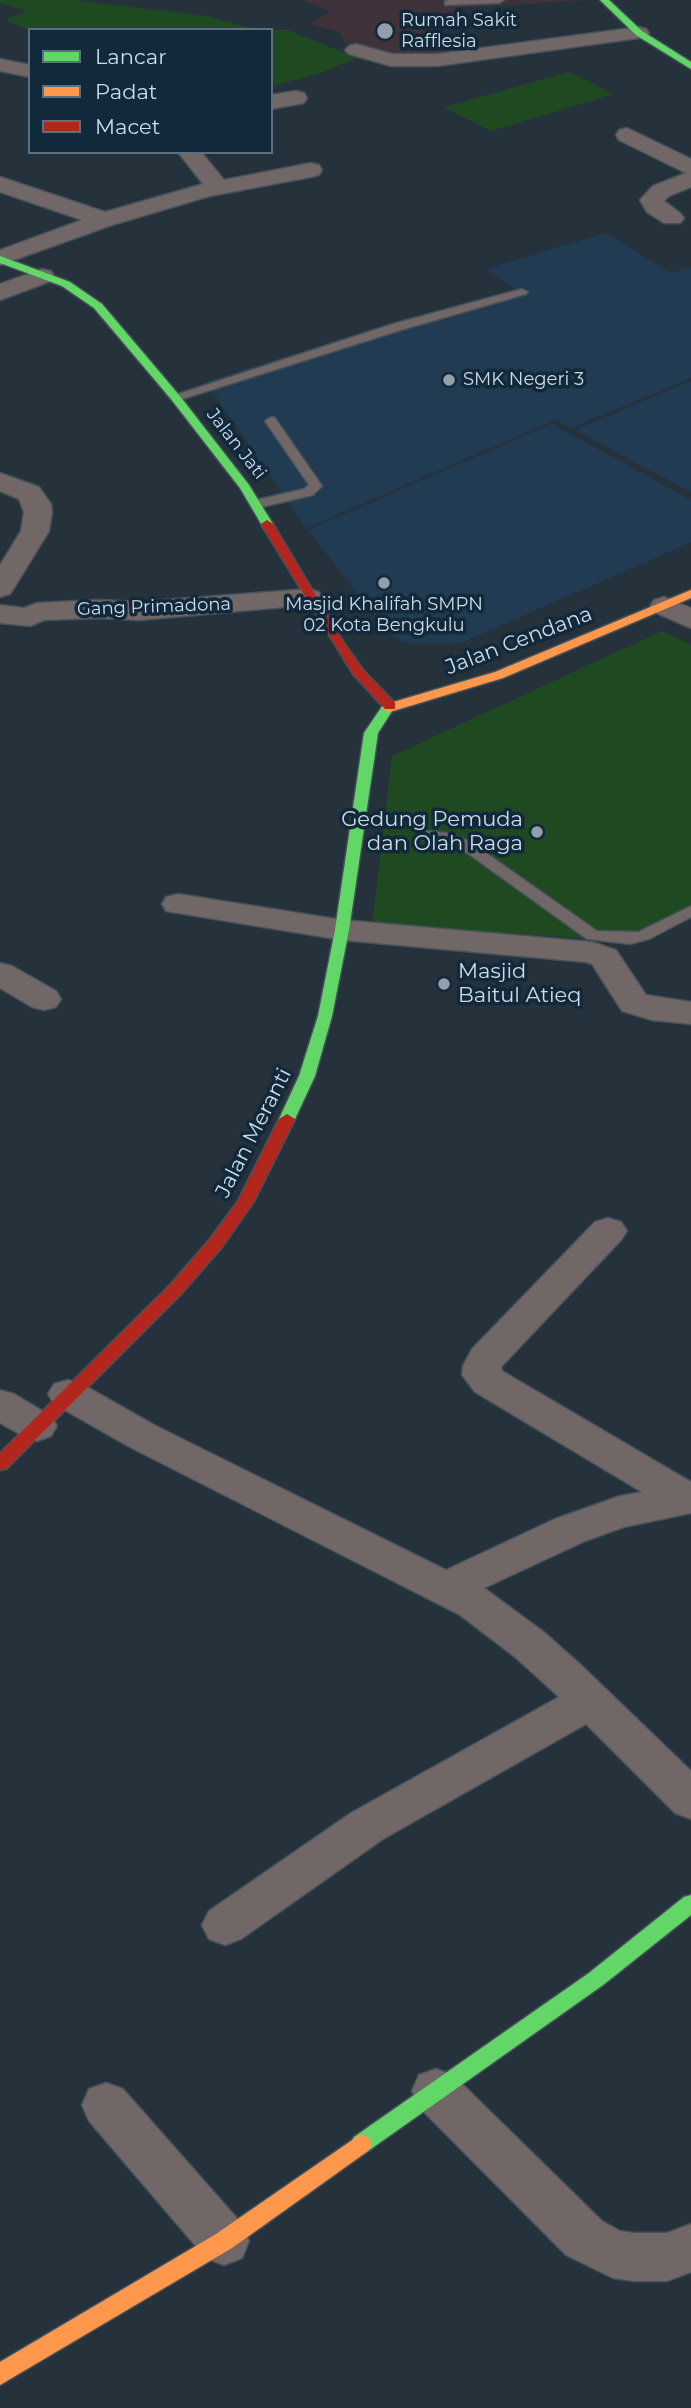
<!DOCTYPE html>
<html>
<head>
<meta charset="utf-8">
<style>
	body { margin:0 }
	#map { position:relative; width:691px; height:2408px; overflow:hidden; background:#25323c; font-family:Montserrat,sans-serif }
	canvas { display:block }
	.legend { position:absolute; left:28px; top:28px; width:245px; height:126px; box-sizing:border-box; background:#12283b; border:2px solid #5d7080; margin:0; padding:9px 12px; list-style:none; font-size:21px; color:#cddbe7 }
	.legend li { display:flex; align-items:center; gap:14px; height:35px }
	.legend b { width:35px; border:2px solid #5d7080 }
</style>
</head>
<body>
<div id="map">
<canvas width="691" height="2408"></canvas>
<ul class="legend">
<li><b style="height:9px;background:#63d668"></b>Lancar</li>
<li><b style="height:9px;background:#ff974d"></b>Padat</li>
<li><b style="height:9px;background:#b3261e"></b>Macet</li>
</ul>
</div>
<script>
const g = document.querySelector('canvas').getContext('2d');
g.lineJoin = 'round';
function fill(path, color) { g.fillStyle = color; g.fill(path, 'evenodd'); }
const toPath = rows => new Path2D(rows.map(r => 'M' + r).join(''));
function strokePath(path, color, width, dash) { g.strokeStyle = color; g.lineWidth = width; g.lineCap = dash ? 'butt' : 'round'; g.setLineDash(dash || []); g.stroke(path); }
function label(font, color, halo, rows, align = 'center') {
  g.font = font + ' Montserrat,sans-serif'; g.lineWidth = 7; g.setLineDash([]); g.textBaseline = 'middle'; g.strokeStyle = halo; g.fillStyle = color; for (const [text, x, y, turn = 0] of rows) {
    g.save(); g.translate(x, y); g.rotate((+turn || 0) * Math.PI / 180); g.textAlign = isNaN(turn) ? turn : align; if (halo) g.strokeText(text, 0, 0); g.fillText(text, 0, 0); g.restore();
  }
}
fill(toPath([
	[606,233,671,273,691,267,691,378,571,428,555,420,306,528,206,382,385,325,517,290,486,269],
	[691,381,691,492,575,430],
	[552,424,691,500,691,542,461,643,419,644,401,641,388,632,308,530]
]), '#213c52');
fill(toPath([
	[302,0,588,0,455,8,459,28,434,30,449,56,391,60,344,42,340,32,310,24,330,11]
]), '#40323a');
fill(toPath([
	[0,0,74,0,207,16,258,30,30,31,6,20,26,11,0,3],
	[271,30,288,30,357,58,318,74,271,86],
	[569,72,614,94,491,131,444,107],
	[662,631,691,645,691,907,629,941,372,925,392,756]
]), '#1f4a21');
const lane = toPath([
	[449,0,504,0,499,3,445,5,445,1,449,0],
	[522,289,528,292,526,294,401,330,179,400,169,397,393,324,522,289],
	[271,417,275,418,322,486,313,495,257,508,251,504,252,501,304,489,309,485,265,421,271,417],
	[426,831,448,833,469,841,597,931,638,932,691,906,691,917,649,939,630,944,587,939,459,847,446,842,421,839,418,836,421,833,426,831]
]);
const street = toPath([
	[639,27,646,29,649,33,646,37,437,66,391,66,349,54,345,50,349,46,356,44,392,54,437,54,639,27],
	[0,59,30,65,30,77,0,71,0,59],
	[296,91,304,93,307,98,304,103,271,109,271,95,296,91],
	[627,128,691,159,691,187,669,196,664,201,680,213,684,218,680,223,664,223,647,212,640,200,653,186,686,173,619,140,616,135,619,130,627,128],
	[178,152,201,152,224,180,311,163,319,165,322,170,319,175,311,177,210,196,112,225,0,265,0,250,82,220,0,192,0,177,105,212,203,184,178,152],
	[42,269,51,271,54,276,51,281,0,300,0,284,42,269],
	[0,473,39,487,51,504,52,512,49,531,14,588,10,594,0,597,0,565,21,531,24,512,19,499,0,491,0,473],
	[309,589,319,592,323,598,319,604,139,620,98,618,44,620,30,626,0,623,0,605,24,608,37,603,98,600,139,602,309,589],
	[664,597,691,608,691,628,654,612,650,606,654,600,664,597],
	[178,894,342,920,592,942,616,950,646,995,691,1002,691,1024,652,1020,622,1011,592,964,586,962,342,940,166,911,162,904,166,897,178,894],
	[0,963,12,966,56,991,61,999,56,1007,44,1010,32,1007,0,988,0,963],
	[608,1218,621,1222,627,1231,621,1240,501,1367,502,1371,691,1482,691,1513,624,1527,585,1541,484,1588,545,1633,581,1665,691,1771,691,1819,675,1813,586,1724,383,1839,241,1939,225,1945,209,1939,202,1925,209,1911,351,1813,559,1697,515,1657,460,1615,128,1446,54,1404,48,1394,54,1384,68,1380,82,1384,156,1426,446,1570,555,1519,620,1496,642,1492,475,1392,462,1375,463,1366,472,1349,595,1222,608,1218],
	[0,1390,14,1394,51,1416,57,1426,51,1436,37,1441,23,1436,0,1423,0,1390],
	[436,2069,453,2075,602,2221,620,2231,634,2233,667,2233,691,2224,691,2272,667,2281,634,2281,613,2278,566,2255,419,2107,412,2091,419,2075,436,2069],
	[106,2083,123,2089,242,2224,249,2241,242,2258,224,2265,206,2258,89,2121,82,2105,89,2089,106,2083]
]);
const fast = toPath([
	[600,0,609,0,642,31,691,62,691,69,636,35,600,0],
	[0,256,70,282,102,304,179,395,249,485,273,524,271,527,263,527,240,488,171,399,94,308,62,286,0,263,0,256],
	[388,704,394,708,378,733,349,930,332,1016,315,1076,295,1119,287,1124,279,1119,299,1076,318,1016,335,930,364,733,383,705,388,704],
	[691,1895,691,1915,603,1985,368,2151,361,2154,354,2151,350,2144,354,2137,589,1973,684,1897,691,1895]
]);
const slow = toPath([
	[691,590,691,598,503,678,393,711,388,712,382,708,383,705,495,672,691,590],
	[361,2134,368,2137,372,2144,368,2151,232,2248,0,2385,0,2362,216,2234,361,2134]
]);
const jam = toPath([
	[267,520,273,524,344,643,364,671,395,703,395,709,385,709,353,674,261,524,267,520],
	[287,1114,295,1119,253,1203,222,1247,182,1293,6,1469,0,1470,0,1453,170,1285,210,1239,238,1201,279,1119,287,1114]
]);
strokePath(lane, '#455059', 3);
strokePath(street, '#455059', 3);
strokePath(fast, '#455059', 3);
strokePath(slow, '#455059', 3);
strokePath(jam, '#455059', 3);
fill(lane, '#706766');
fill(street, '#706766');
fill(fast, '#63d668');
fill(slow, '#ff974d');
fill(jam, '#b3261e');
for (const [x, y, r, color] of [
	[385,31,9,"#92a0ab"],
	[449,380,7,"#92a0ab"],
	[384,583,7,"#92a0ab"],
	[537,832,7,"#92a0ab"],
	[444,984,7,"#92a0ab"]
]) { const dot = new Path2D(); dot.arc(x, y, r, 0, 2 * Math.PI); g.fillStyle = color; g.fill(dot); strokePath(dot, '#12283b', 2.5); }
label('18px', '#cddbe7', '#12283b', [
	["Rumah Sakit",401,21],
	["Rafflesia",401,42],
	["SMK Negeri 3",463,380],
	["Masjid Khalifah SMPN",384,605,"center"],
	["02 Kota Bengkulu",384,626,"center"]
], 'left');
label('18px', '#cddbe7', '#12283b', [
	["Jalan Jati",236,444,52],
	["Gang Primadona",154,607,-2]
]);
label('21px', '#cddbe7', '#12283b', [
	["Jalan Cendana",519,641,-21],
	["Jalan Meranti",254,1133,-63]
]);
label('21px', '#cddbe7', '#12283b', [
	["Gedung Pemuda",523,820],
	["dan Olah Raga",523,844],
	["Masjid",458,972,"left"],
	["Baitul Atieq",458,996,"left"]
], 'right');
</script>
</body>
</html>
